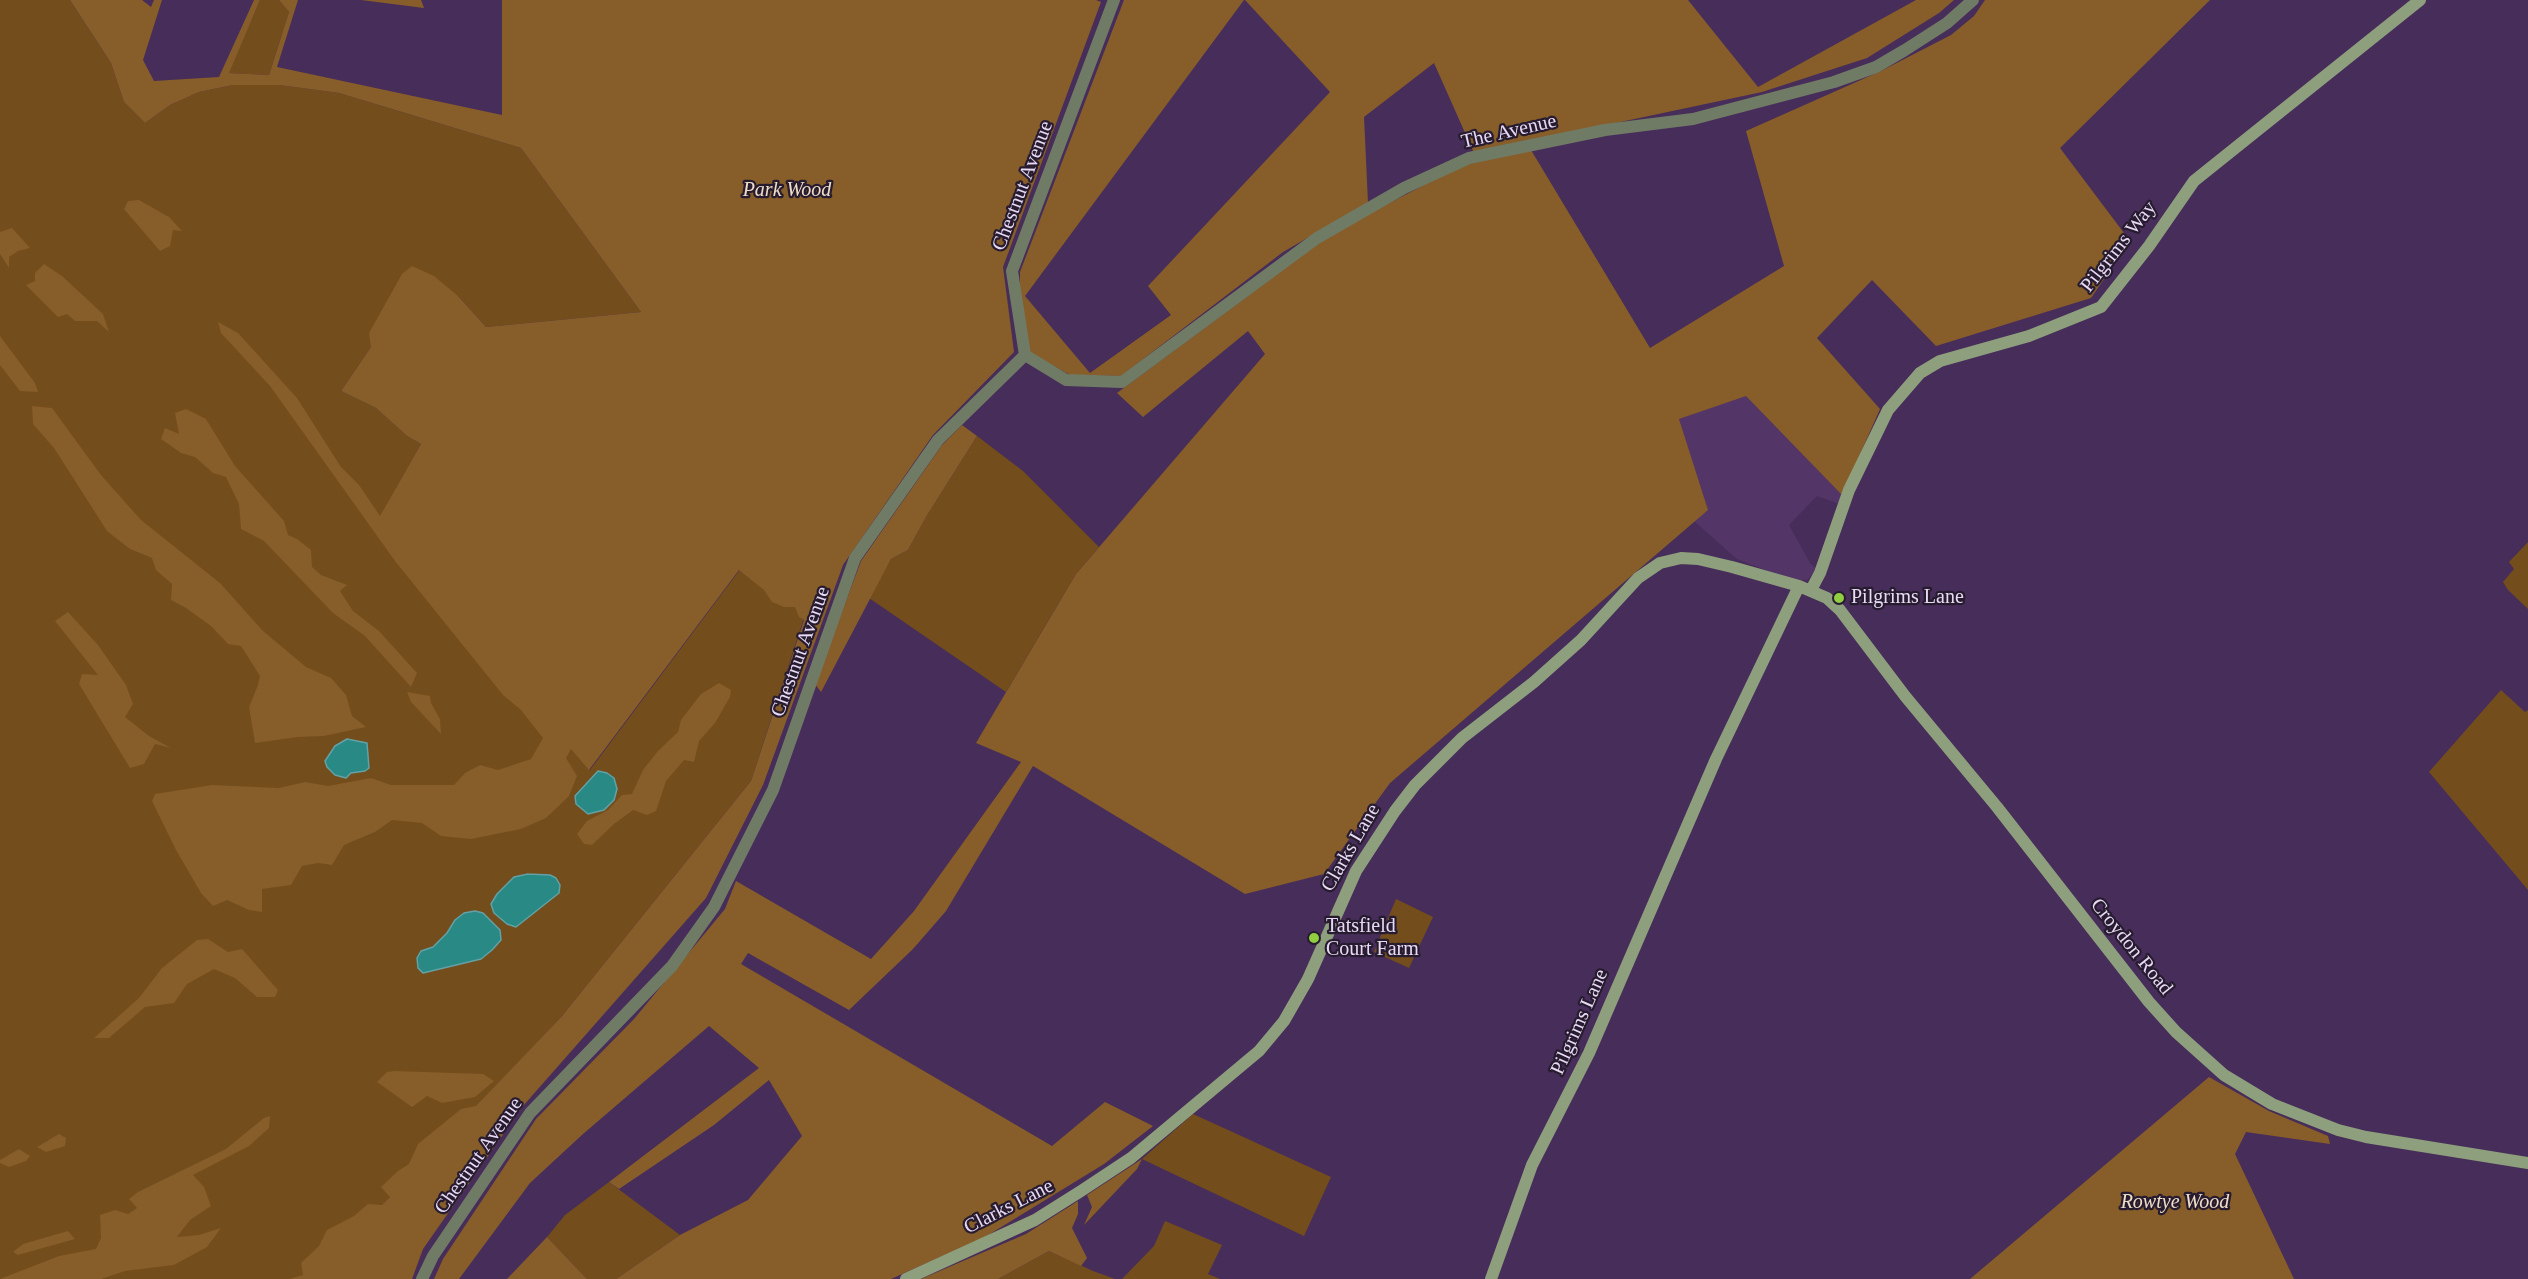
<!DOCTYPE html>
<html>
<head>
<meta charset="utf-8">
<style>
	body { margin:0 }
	canvas { display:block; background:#472d59 }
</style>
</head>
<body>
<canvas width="2528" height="1279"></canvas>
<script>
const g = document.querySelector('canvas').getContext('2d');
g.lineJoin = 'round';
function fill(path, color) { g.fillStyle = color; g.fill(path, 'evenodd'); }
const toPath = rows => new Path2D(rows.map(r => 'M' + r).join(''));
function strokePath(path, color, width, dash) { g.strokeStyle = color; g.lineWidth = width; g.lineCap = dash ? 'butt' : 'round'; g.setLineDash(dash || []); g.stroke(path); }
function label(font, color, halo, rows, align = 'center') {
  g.font = font + ' Georgia,serif'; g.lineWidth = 4.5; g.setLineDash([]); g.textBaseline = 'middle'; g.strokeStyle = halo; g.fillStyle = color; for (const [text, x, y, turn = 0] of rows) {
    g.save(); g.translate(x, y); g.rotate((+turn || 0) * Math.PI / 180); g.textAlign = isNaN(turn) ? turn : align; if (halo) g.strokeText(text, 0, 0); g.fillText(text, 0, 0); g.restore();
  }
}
fill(toPath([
	[1746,395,1842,495,1840,504,1817,496,1789,525,1810,563,1817,569,1807,580,1791,580,1737,559,1694,521,1707,509,1679,419]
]), '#533568');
fill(toPath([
	[0,0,70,0,111,63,124,102,145,123,170,105,199,92,233,85,279,85,339,93,521,148,641,312,486,327,458,296,371,347,341,391,376,408,407,436,421,444,386,506,432,579,590,770,944,297,814,587,751,781,562,1016,312,1279,0,1279],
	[260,0,279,0,289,12,269,75,228,73],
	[977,436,1023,471,1099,547,1076,574,1006,692,869,598,891,559,908,550,926,517],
	[2528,542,2528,609,2508,590,2503,582,2514,569,2509,562],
	[2501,690,2525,712,2528,710,2528,890,2429,772],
	[1396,899,1433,917,1409,968,1374,952],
	[1193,1114,1331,1177,1304,1236,1142,1159],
	[609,1182,680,1235,616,1279,587,1279,547,1237,565,1215],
	[1165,1221,1222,1245,1208,1274,1220,1279,1122,1279,1154,1246],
	[1049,1251,1093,1271,1115,1279,998,1279]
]), '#734d1c');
fill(toPath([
	[70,0,142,0,151,7,154,0,162,0,143,60,154,81,219,77,254,0,260,0,229,73,269,75,289,12,279,0,298,0,277,67,502,115,502,0,1096,0,1101,2,1003,267,1014,352,933,435,843,565,763,785,706,898,523,1106,423,1249,412,1279,290,1279,303,1275,301,1263,319,1246,327,1230,354,1216,368,1204,382,1205,390,1197,381,1187,398,1171,409,1164,418,1144,461,1109,476,1106,562,1016,751,781,804,620,799,617,795,607,784,607,772,602,764,590,739,570,589,770,571,749,566,758,577,776,569,796,546,818,521,829,471,839,441,836,422,823,392,820,375,832,344,845,332,865,318,863,302,866,291,885,262,889,262,912,249,910,227,900,213,906,201,893,176,850,152,801,155,794,212,785,279,788,305,782,328,786,371,778,391,785,454,785,465,773,480,765,498,770,531,759,543,738,521,710,503,695,395,561,270,386,221,333,218,322,238,333,297,398,341,467,359,485,380,516,421,444,407,436,376,408,341,391,371,347,369,333,402,274,412,266,434,276,458,296,486,327,641,312,521,148,339,93,279,85,233,85,199,92,170,105,145,123,124,102,111,63],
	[361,0,421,0,424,8],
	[1124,0,1244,0,1025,296,1090,373,1171,315,1148,286,1330,92,1245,0,1688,0,1758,87,1916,0,1954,0,1939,13,1867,58,1762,92,1474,153,1434,63,1364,117,1368,203,1283,252,1121,376,1070,375,1030,353,1020,303,1020,272],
	[1985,0,2210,0,2060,148,2130,241,2091,298,1936,346,1872,280,1817,338,1880,409,1842,495,1746,396,1679,419,1708,510,1390,783,1324,874,1245,894,1033,766,946,911,913,949,849,1010,748,953,741,964,1052,1146,1105,1102,1153,1126,1104,1164,985,1237,891,1279,616,1279,680,1235,748,1200,802,1136,769,1080,714,1125,619,1189,609,1182,759,1068,709,1026,583,1134,530,1183,459,1279,434,1279,443,1259,536,1119,634,1019,725,909,736,881,871,959,914,911,1021,762,976,743,1076,574,1265,354,1248,331,1143,417,1117,393,1337,230,1465,164,1531,150,1650,348,1784,266,1746,131,1881,71,1951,35,1974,16],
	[139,200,169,217,182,231,173,230,170,246,160,251,124,209,128,201],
	[12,228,30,248,18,251,9,257,9,268,0,254,0,232],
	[44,264,62,276,103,314,109,332,97,321,75,321,67,314,58,317,26,285,35,281,35,273],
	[0,336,35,383,38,392,20,391,0,365],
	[32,406,52,408,101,475,141,520,220,583,263,631,306,667,331,678,346,695,352,716,366,727,324,736,298,737,255,743,249,707,258,685,260,676,241,646,228,644,211,626,186,608,171,600,172,584,156,570,152,558,130,549,107,531,54,448,33,424],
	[186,409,206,419,235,466,284,521,288,535,297,539,311,550,312,567,321,575,347,585,340,591,353,611,379,631,417,673,411,687,365,636,333,613,264,541,241,529,239,504,226,477,213,473,195,457,181,453,161,439,165,428,179,434,175,413],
	[962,425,977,436,926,517,908,550,891,559,821,692,815,684,861,561,942,445],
	[68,612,98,645,126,685,133,704,125,717,149,736,171,748,155,744,144,764,130,768,79,684,82,674,98,675,55,621],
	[719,683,731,690,730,697,715,723,699,741,694,762,684,760,666,781,656,811,647,815,633,810,614,824,592,845,584,844,577,834,587,821,608,810,622,795,632,794,643,770,658,751,678,732,681,720,701,694],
	[407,692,430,696,431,703,440,719,441,734,411,702],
	[208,939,228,952,242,949,278,990,275,997,257,997,235,978,214,969,187,984,174,1003,145,1007,109,1038,94,1038,139,998,162,968,197,940],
	[395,1071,483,1074,494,1081,475,1097,442,1103,427,1096,412,1107,377,1082,387,1072],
	[2209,1077,2269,1111,2328,1136,2330,1144,2246,1132,2235,1154,2294,1279,1970,1279],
	[270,1116,269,1128,249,1146,193,1175,204,1187,211,1206,190,1220,177,1237,199,1235,221,1228,207,1247,174,1265,125,1271,101,1279,0,1279,59,1256,96,1249,101,1238,100,1215,115,1210,128,1214,137,1208,129,1199,138,1192,226,1149,264,1118],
	[59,1134,66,1138,65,1146,46,1152,37,1147],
	[19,1149,30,1156,26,1161,9,1167,0,1163,0,1160],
	[1142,1159,1137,1169,1084,1225,1092,1207,1087,1195],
	[1078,1201,1078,1214,1072,1228,1087,1258,1081,1266,1049,1251,998,1279,921,1279,1026,1234],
	[68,1231,75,1239,18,1255,13,1252,23,1244],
	[547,1237,587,1279,507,1279]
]), '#875d29');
const water = toPath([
	[347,739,367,743,369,768,365,771,351,773,346,778,335,775,327,767,325,761,335,746,347,739],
	[598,771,607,773,614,778,617,789,614,800,604,810,588,814,576,804,575,796,598,771],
	[528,874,550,875,556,878,560,885,559,893,516,927,507,924,494,913,491,904,497,894,514,877,528,874],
	[475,911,483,913,500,930,501,940,492,950,481,959,423,973,418,968,417,958,421,951,433,947,447,933,455,920,464,913,475,911]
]);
fill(water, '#298984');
strokePath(water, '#62a1a6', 1.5);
strokePath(toPath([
	[1025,355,1066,380,1122,382,1317,238,1404,188,1469,158,1605,130,1693,119,1834,82,1876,67,1905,50,1947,23,1973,0],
	[1025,355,1012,271,1114,0],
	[422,1279,433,1256,530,1113,672,966,714,907,773,790,855,558,938,440,1025,355]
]), '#707b65', 12);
strokePath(toPath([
	[1811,590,1820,573,1849,490,1888,410,1920,373,1940,361,2029,336,2101,307,2149,246,2194,181,2420,0],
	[906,1279,1035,1220,1081,1191,1131,1158,1259,1051,1284,1021,1308,979,1356,871,1395,811,1415,785,1462,738,1534,682,1581,640,1638,578,1660,563,1681,558,1698,559,1732,567,1799,586,1827,598,1840,610,1905,696,1997,807,2149,1002,2176,1032,2224,1075,2272,1104,2338,1130,2366,1137,2528,1163],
	[1491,1279,1532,1165,1589,1053,1716,759,1799,586]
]), '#8d9f7c', 12);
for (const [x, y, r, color] of [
	[1839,598,6,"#91cd40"],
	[1314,938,6,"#91cd40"]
]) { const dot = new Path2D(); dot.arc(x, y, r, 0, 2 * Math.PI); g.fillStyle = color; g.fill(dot); strokePath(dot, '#271c2f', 2); }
label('20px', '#e8daf5', '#271c2f', [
	["The Avenue",1509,132,-13],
	["Chestnut Avenue",1023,186,-69],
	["Pilgrims Way",2119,247,-52],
	["Chestnut Avenue",801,652,-70],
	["Clarks Lane",1351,848,-60],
	["Croydon Road",2131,947,51],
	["Pilgrims Lane",1580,1022,-66],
	["Chestnut Avenue",479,1156,-55],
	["Clarks Lane",1009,1207,-27]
]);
label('italic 20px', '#f0ddc8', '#271c2f', [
	["Park Wood",787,191],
	["Rowtye Wood",2175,1203]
]);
label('20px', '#e8daf5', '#271c2f', [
	["Pilgrims Lane",1851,598],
	["Tatsfield",1326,927],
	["Court Farm",1326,950]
], 'left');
</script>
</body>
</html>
